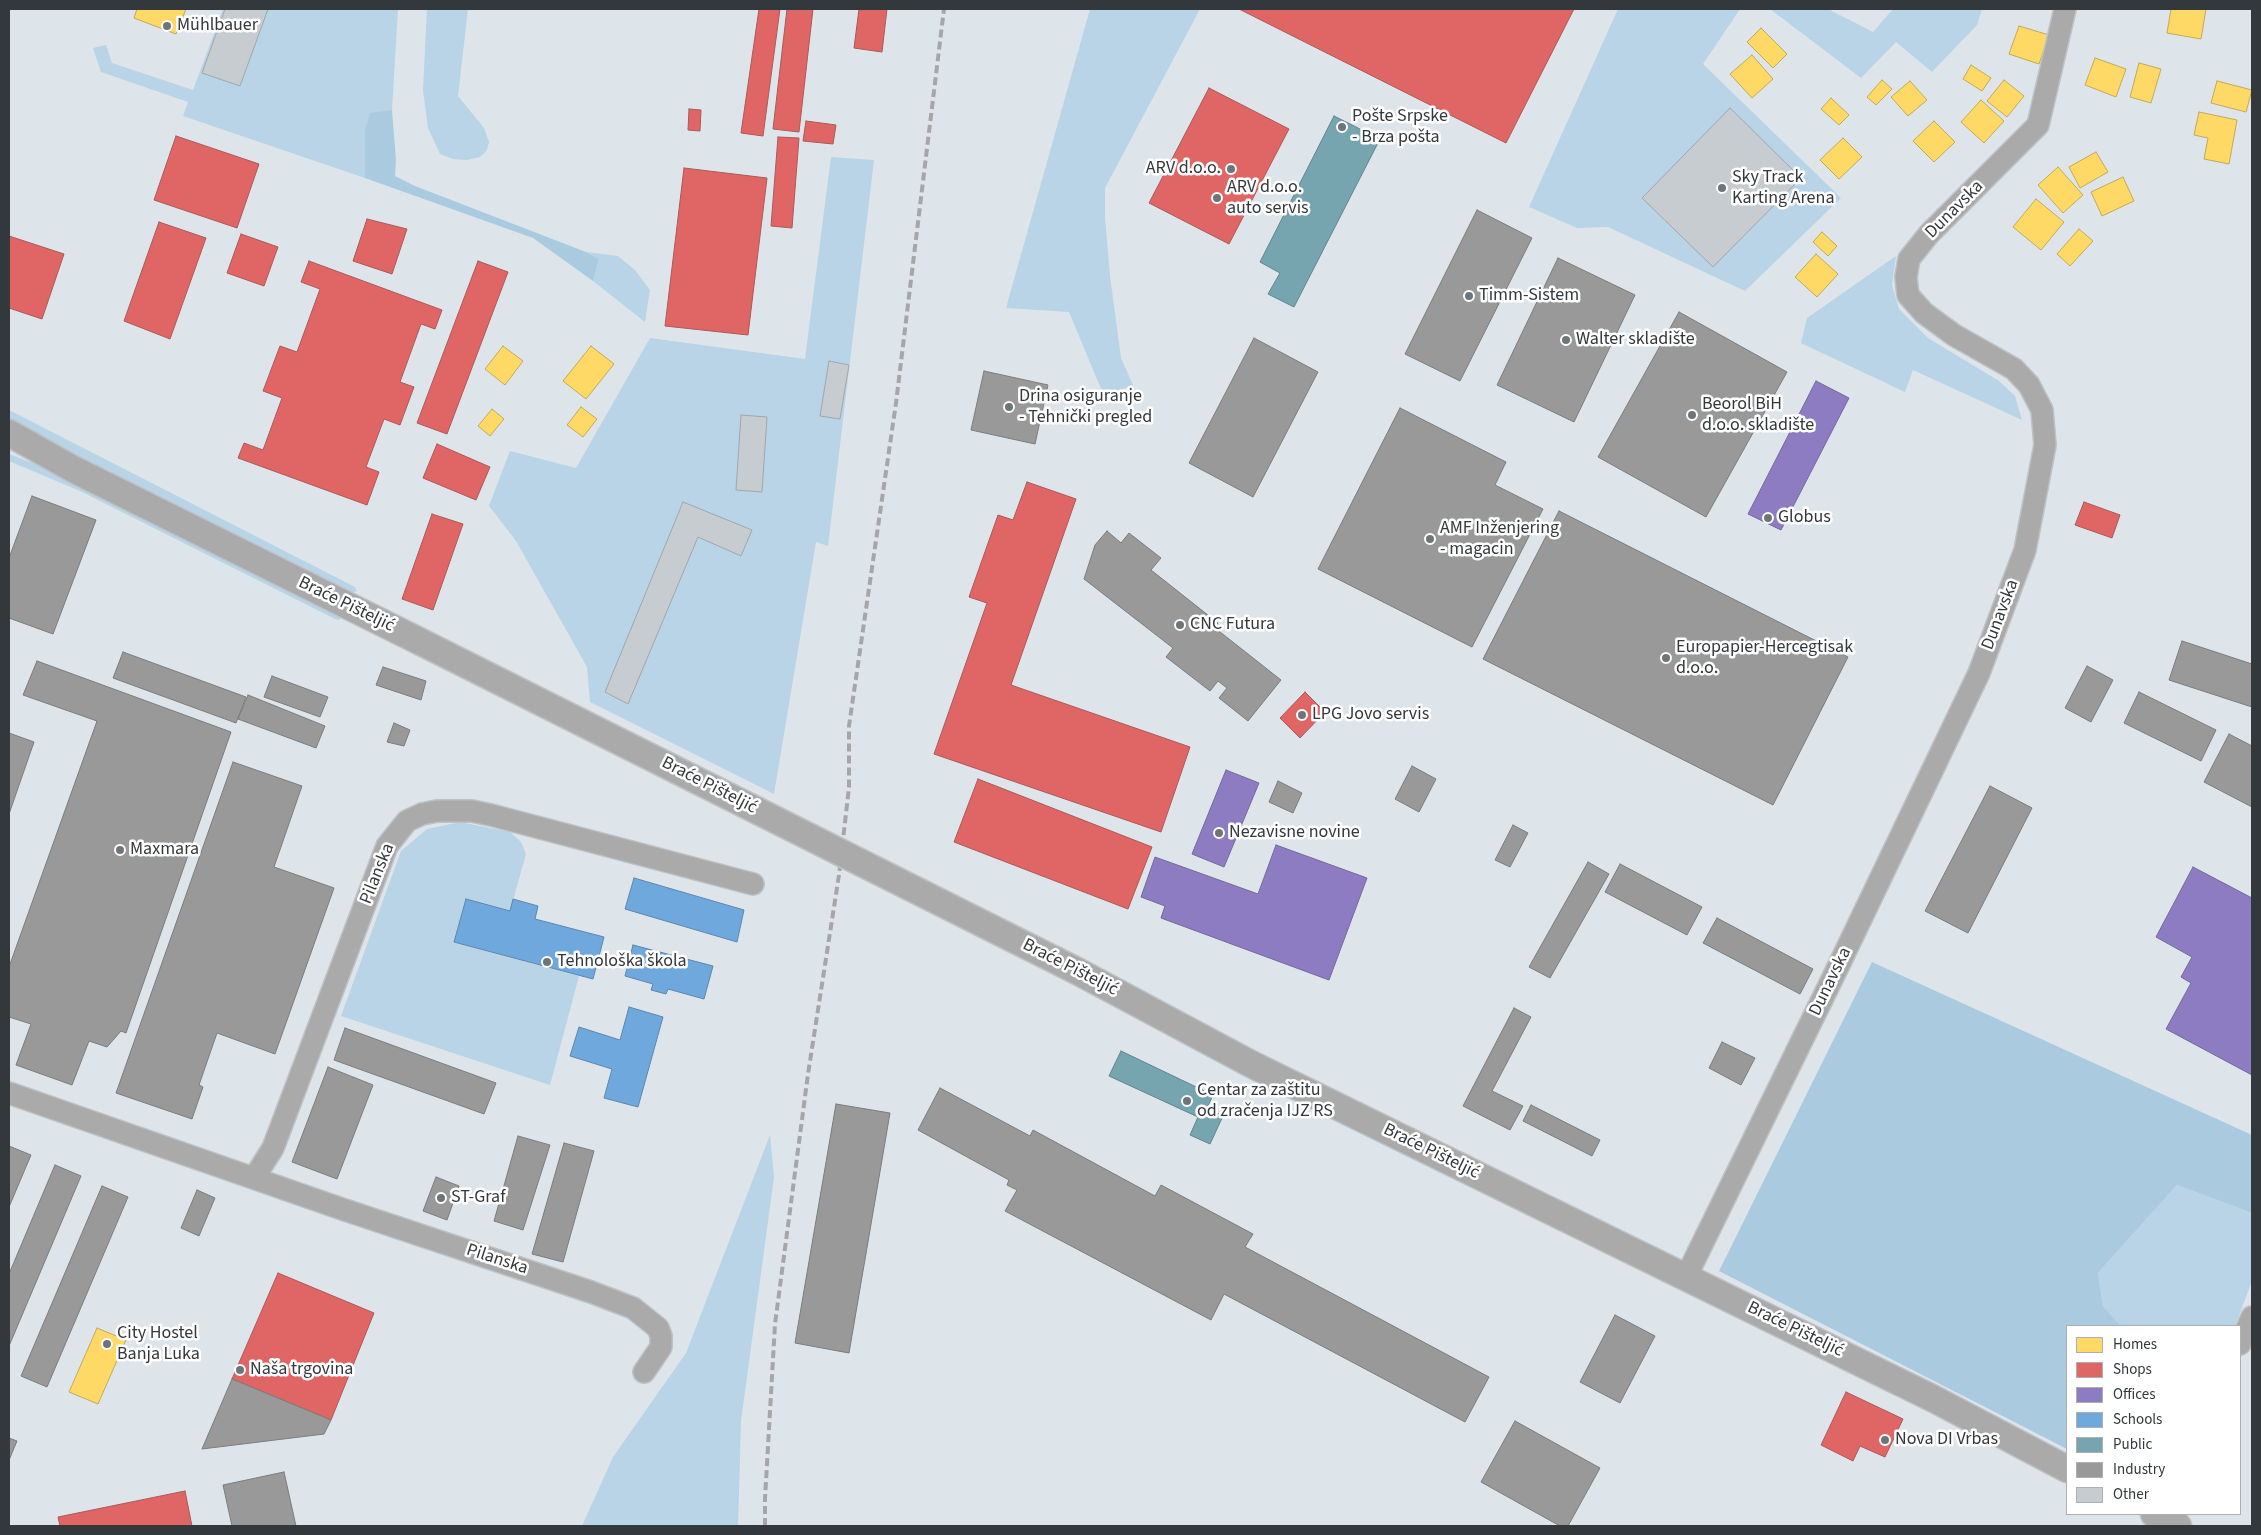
<!DOCTYPE html>
<html>
<head>
<meta charset="utf-8">
<style>
	body { margin:0 }
	#map { position:relative; width:2261px; height:1535px; overflow:hidden; background:#dde5ea; font-family:"Source Sans 3",sans-serif }
	canvas { display:block }
	.frame { position:absolute; inset:0; border:10px solid #33383c; pointer-events:none }
	.legend { position:absolute; left:2066px; top:1325px; width:175px; height:190px; box-sizing:border-box; background:#fff; border:1px solid #adafb1; margin:0; padding:6px 9px; list-style:none; font-size:15px; color:#33383c }
	.legend li { display:flex; align-items:center; gap:10px; height:25px }
	.legend b { width:25px; border:1px solid #adafb1 }
</style>
</head>
<body>
<div id="map">
<canvas width="2261" height="1535"></canvas>
<div class="frame"></div>
<ul class="legend">
<li><b style="height:14px;background:#ffd966"></b>Homes</li>
<li><b style="height:14px;background:#e06666"></b>Shops</li>
<li><b style="height:14px;background:#8e7cc3"></b>Offices</li>
<li><b style="height:14px;background:#6fa8dc"></b>Schools</li>
<li><b style="height:14px;background:#76a5af"></b>Public</li>
<li><b style="height:14px;background:#999"></b>Industry</li>
<li><b style="height:14px;background:#c6ccd0"></b>Other</li>
</ul>
</div>
<script>
const g = document.querySelector('canvas').getContext('2d');
g.lineJoin = 'round';
function fill(path, color) { g.fillStyle = color; g.fill(path, 'evenodd'); }
const toPath = rows => new Path2D(rows.map(r => 'M' + r).join(''));
function strokePath(path, color, width, dash) { g.strokeStyle = color; g.lineWidth = width; g.lineCap = dash ? 'butt' : 'round'; g.setLineDash(dash || []); g.stroke(path); }
function label(font, color, halo, rows, align = 'center') {
  g.font = font + ' "Source Sans 3",sans-serif'; g.lineWidth = 5; g.setLineDash([]); g.textBaseline = 'middle'; g.strokeStyle = halo; g.fillStyle = color; for (const [text, x, y, turn = 0] of rows) {
    g.save(); g.translate(x, y); g.rotate((+turn || 0) * Math.PI / 180); g.textAlign = isNaN(turn) ? turn : align; if (halo) g.strokeText(text, 0, 0); g.fillText(text, 0, 0); g.restore();
  }
}
fill(toPath([
	[223,9,398,9,392,110,370,114,365,129,365,178,183,116,188,102,101,72,93,48,106,45,112,63,193,90],
	[427,9,468,9,458,96,484,128,489,142,487,150,480,157,467,160,453,159,440,154,428,128,423,91],
	[1090,9,1200,9,1105,188,1105,217,1110,276,1121,358,1133,385,1104,396,1069,312,1006,308],
	[1618,9,1740,9,1703,64,1841,198,1745,291,1608,227,1577,228,1529,207],
	[1770,9,1828,9,1873,32,1893,9,1982,9,1977,25,1932,72,1896,42,1861,78],
	[831,157,874,160,828,546,816,542,774,794,590,702,587,667,516,541,489,506,510,451,576,468,650,338,805,359],
	[586,252,618,256,635,270,650,290,645,322,593,281,599,259],
	[1896,256,1892,285,1899,309,1928,338,1999,381,2015,396,2022,420,1913,370,1905,392,1801,343,1807,318],
	[9,410,355,587,357,591,351,593,33,433,9,419],
	[9,454,53,471,343,617,339,620,335,619,80,491,9,461],
	[460,822,510,832,521,842,526,854,510,911,466,900,454,942,579,976,550,1085,341,1016,401,851,427,829],
	[770,1135,774,1177,741,1421,738,1526,582,1526,613,1457,686,1353],
	[2177,1185,2252,1213,2252,1281,2235,1326,2121,1326,2103,1306,2098,1273]
]), '#b8d4e6');
fill(toPath([
	[392,110,396,160,395,176,415,186,586,252,599,259,593,281,533,238,365,178,365,129,370,113],
	[1872,962,2252,1135,2252,1213,2177,1185,2098,1273,2103,1306,2121,1326,2067,1326,2067,1449,1719,1271]
]), '#aacbdf');
const homes = toPath([
	[137,9,186,9,176,34,134,18,137,9],
	[2171,9,2206,9,2201,39,2167,33,2171,9],
	[2019,26,2049,35,2039,64,2009,54,2019,26],
	[1761,28,1787,54,1773,68,1747,42,1761,28],
	[1752,55,1773,79,1752,98,1730,74,1752,55],
	[2095,58,2126,69,2116,97,2085,85,2095,58],
	[2139,63,2161,69,2151,103,2130,97,2139,63],
	[1971,65,1991,78,1982,91,1963,79,1971,65],
	[1882,80,1892,89,1876,105,1867,97,1882,80],
	[2004,80,2024,96,2007,117,1987,101,2004,80],
	[1910,81,1927,100,1908,116,1891,97,1910,81],
	[2217,81,2252,90,2246,112,2211,103,2217,81],
	[1831,98,1849,115,1839,125,1821,109,1831,98],
	[1981,100,2004,121,1984,143,1961,122,1981,100],
	[2199,112,2237,120,2229,164,2204,159,2208,138,2194,135,2199,112],
	[1934,121,1955,142,1934,162,1913,141,1934,121],
	[1843,138,1862,157,1839,179,1820,160,1843,138],
	[2096,152,2108,172,2080,188,2069,167,2096,152],
	[2058,167,2083,195,2063,213,2038,185,2058,167],
	[2123,177,2134,201,2102,216,2091,192,2123,177],
	[2036,199,2064,222,2041,250,2013,227,2036,199],
	[2079,229,2093,241,2070,266,2057,254,2079,229],
	[1822,232,1837,246,1828,256,1813,242,1822,232],
	[1816,254,1838,274,1817,297,1795,277,1816,254],
	[503,346,523,361,505,385,485,369,503,346],
	[591,346,614,364,586,399,563,381,591,346],
	[581,407,597,419,583,437,567,425,581,407],
	[492,409,504,419,490,436,478,426,492,409],
	[97,1328,126,1340,98,1404,69,1392,97,1328]
]);
fill(homes, '#ffd966');
strokePath(homes, '#c2a959', 1);
const shops = toPath([
	[759,9,780,9,763,136,741,133,759,9],
	[787,9,813,9,799,132,773,129,787,9],
	[859,9,887,9,882,52,854,48,859,9],
	[1239,9,1574,9,1506,143,1239,9],
	[1209,88,1289,129,1229,244,1149,203,1209,88],
	[689,109,701,110,700,131,688,130,689,109],
	[806,121,836,125,833,144,803,141,806,121],
	[176,136,259,164,237,228,154,200,176,136],
	[778,137,799,138,792,228,771,226,778,137],
	[684,168,767,178,748,335,665,326,684,168],
	[367,219,407,229,392,274,353,261,367,219],
	[159,222,206,238,170,339,124,321,159,222],
	[241,234,278,247,264,286,227,273,241,234],
	[9,236,64,254,42,319,9,308,9,236],
	[309,261,442,310,435,329,421,324,400,382,414,387,400,425,384,419,366,467,379,472,367,505,238,458,244,443,263,450,282,398,263,391,280,346,297,352,320,289,301,282,309,261],
	[478,261,508,272,447,434,417,423,478,261],
	[437,444,490,467,476,500,423,478,437,444],
	[1027,482,1076,499,1011,685,1190,747,1161,832,934,754,987,603,969,597,998,515,1013,520,1027,482],
	[2084,502,2120,515,2112,538,2075,525,2084,502],
	[432,514,463,524,433,610,402,599,432,514],
	[1305,692,1325,712,1300,738,1280,718,1305,692],
	[978,779,1152,847,1128,909,954,842,978,779],
	[278,1273,374,1313,331,1420,232,1379,278,1273],
	[1846,1392,1903,1419,1885,1457,1860,1446,1853,1461,1821,1445,1846,1392],
	[185,1491,192,1526,60,1526,58,1517,185,1491]
]);
fill(shops, '#e06666');
strokePath(shops, '#ac5859', 1);
const offices = toPath([
	[1816,381,1849,398,1781,530,1748,514,1816,381],
	[1226,770,1259,783,1224,867,1192,854,1226,770],
	[1276,845,1367,878,1329,980,1161,918,1165,906,1141,897,1155,857,1258,894,1276,845],
	[2193,867,2252,898,2252,1075,2166,1029,2191,983,2181,977,2192,957,2156,937,2193,867]
]);
fill(offices, '#8e7cc3');
strokePath(offices, '#73689a', 1);
const schools = toPath([
	[634,878,744,910,737,942,625,909,634,878],
	[466,899,510,911,513,899,538,906,535,919,604,937,593,979,454,942,466,899],
	[633,945,713,966,704,999,668,989,666,994,651,990,653,984,625,976,633,945],
	[629,1007,663,1017,638,1107,604,1098,612,1069,570,1056,579,1027,620,1040,629,1007]
]);
fill(schools, '#6fa8dc');
strokePath(schools, '#5d86ac', 1);
const public = toPath([
	[1334,116,1380,139,1294,307,1268,294,1280,273,1260,262,1334,116],
	[1121,1051,1213,1095,1207,1108,1223,1116,1210,1144,1190,1135,1198,1117,1109,1076,1121,1051]
]);
fill(public, '#76a5af');
strokePath(public, '#62848c', 1);
const industry = toPath([
	[1477,210,1532,238,1460,381,1405,354,1477,210],
	[1558,258,1635,295,1574,422,1497,385,1558,258],
	[1679,312,1787,372,1706,517,1598,457,1679,312],
	[1254,338,1318,372,1253,497,1189,463,1254,338],
	[984,371,1048,385,1035,444,971,430,984,371],
	[1400,408,1506,462,1495,485,1543,509,1472,647,1318,569,1400,408],
	[32,496,96,520,53,634,9,618,9,558,32,496],
	[1559,511,1848,657,1773,805,1483,659,1559,511],
	[1107,531,1121,543,1129,533,1161,558,1151,570,1218,623,1215,628,1281,680,1248,721,1219,698,1227,688,1218,681,1210,691,1166,657,1173,648,1084,579,1095,545,1107,531],
	[2182,641,2252,664,2252,707,2169,680,2182,641],
	[123,652,246,697,236,723,113,678,123,652],
	[37,661,231,732,126,1033,121,1031,107,1047,89,1041,72,1085,16,1065,31,1024,9,1017,9,967,97,721,23,695,37,661],
	[2087,666,2113,680,2091,722,2065,708,2087,666],
	[383,667,426,681,421,700,376,685,383,667],
	[272,676,328,697,320,717,264,697,272,676],
	[2139,692,2216,730,2201,761,2124,723,2139,692],
	[248,695,325,726,316,748,238,719,248,695],
	[394,723,410,730,404,746,387,742,394,723],
	[9,733,34,742,9,814,9,733],
	[2229,734,2252,746,2252,807,2204,782,2229,734],
	[233,762,302,786,274,867,334,888,275,1054,217,1033,199,1085,203,1087,192,1119,116,1093,233,762],
	[1412,766,1436,779,1419,812,1395,799,1412,766],
	[1278,781,1302,793,1293,813,1269,802,1278,781],
	[1990,786,2032,808,1968,933,1925,911,1990,786],
	[1513,825,1528,833,1510,867,1495,860,1513,825],
	[1588,862,1609,874,1550,978,1529,967,1588,862],
	[1620,864,1702,907,1687,935,1605,892,1620,864],
	[1717,918,1813,969,1800,994,1703,943,1717,918],
	[1514,1008,1531,1017,1492,1091,1523,1106,1510,1130,1463,1106,1514,1008],
	[345,1028,496,1083,484,1114,334,1060,345,1028],
	[1722,1042,1755,1058,1741,1085,1709,1068,1722,1042],
	[328,1067,373,1085,337,1179,292,1162,328,1067],
	[940,1088,1030,1136,1033,1130,1155,1196,1161,1185,1253,1234,1245,1247,1489,1377,1465,1422,1224,1294,1211,1320,1005,1211,1017,1190,1007,1185,1009,1180,918,1130,940,1088],
	[836,1104,890,1113,849,1353,795,1343,836,1104],
	[1531,1105,1600,1140,1592,1156,1523,1121,1531,1105],
	[518,1136,550,1145,523,1230,494,1221,518,1136],
	[564,1143,594,1151,563,1262,532,1254,564,1143],
	[9,1146,31,1155,9,1207,9,1146],
	[55,1165,81,1176,9,1346,9,1274,55,1165],
	[436,1177,459,1186,447,1220,423,1211,436,1177],
	[102,1186,128,1197,47,1387,21,1376,102,1186],
	[197,1190,215,1198,199,1236,181,1228,197,1190],
	[1615,1315,1655,1336,1620,1403,1580,1382,1615,1315],
	[232,1379,331,1420,324,1434,202,1449,232,1379],
	[1515,1421,1600,1468,1568,1526,1560,1526,1481,1482,1515,1421],
	[9,1438,17,1441,9,1460,9,1438],
	[284,1472,296,1526,232,1526,223,1485,284,1472]
]);
fill(industry, '#999');
strokePath(industry, '#7a7c7d', 1);
const building = toPath([
	[225,9,268,9,240,86,202,73,225,9],
	[1730,108,1801,178,1713,267,1642,198,1730,108],
	[829,361,849,365,840,419,820,416,829,361],
	[741,415,767,417,762,492,736,490,741,415],
	[683,502,752,530,741,556,698,537,628,704,605,692,683,502]
]);
fill(building, '#c6ccd0');
strokePath(building, '#a2a7ab', 1);
const minor = toPath([
	[9,1093,342,1209,591,1292,633,1308,658,1328,661,1336,661,1347,644,1372],
	[254,1178,273,1148,387,846,407,821,422,814,437,811,472,811,491,815,753,884],
	[1686,1277,1837,969,1979,673,2025,550,2045,445,2042,410,2029,385,2014,369,1954,335,1924,313,1908,295,1906,277,1909,259,1929,234,2038,125,2065,9],
	[2240,1344,2252,1317]
]);
const tertiary = toPath([
	[9,433,73,469,421,642],
	[1077,971,1251,1064,1934,1399,2067,1469],
	[2154,1514,2178,1526]
]);
strokePath(minor, '#bcc2c6', 24);
strokePath(tertiary, '#bcc2c6', 29);
strokePath(minor, '#abaaaa', 21);
strokePath(tertiary, '#abaaaa', 26);
strokePath(toPath([
	[765,1526,765,1499,775,1324,808,1074,839,875,849,787,849,726,896,403,944,9]
]), '#a4a6a9', 4, [8, 4]);
const tertiaryBridge = toPath([
	[421,642,1077,971]
]);
strokePath(tertiaryBridge, '#bcc2c6', 29, []);
strokePath(tertiaryBridge, '#abaaaa', 26);
for (const [x, y, r, color] of [
	[167,26,5,"#6e7579"],
	[1342,127,5,"#6e7579"],
	[1231,169,5,"#6e7579"],
	[1722,188,5,"#6e7579"],
	[1217,198,5,"#6e7579"],
	[1469,296,5,"#6e7579"],
	[1566,340,5,"#6e7579"],
	[1009,407,5,"#6e7579"],
	[1692,415,5,"#6e7579"],
	[1768,518,5,"#6e7579"],
	[1430,539,5,"#6e7579"],
	[1180,625,5,"#6e7579"],
	[1666,658,5,"#6e7579"],
	[1302,715,5,"#6e7579"],
	[1219,833,5,"#6e7579"],
	[120,850,5,"#6e7579"],
	[547,962,5,"#6e7579"],
	[1187,1101,5,"#6e7579"],
	[441,1198,5,"#6e7579"],
	[107,1344,5,"#6e7579"],
	[240,1370,5,"#6e7579"],
	[1885,1440,5,"#6e7579"]
]) { const dot = new Path2D(); dot.arc(x, y, r, 0, 2 * Math.PI); g.fillStyle = color; g.fill(dot); strokePath(dot, '#fff', 2); }
label('18px', '#33383c', '#fff', [
	["Mühlbauer",177,26],
	["Pošte Srpske",1352,117],
	["- Brza pošta",1352,138],
	["ARV d.o.o.",1221,169,"right"],
	["Sky Track",1732,178],
	["Karting Arena",1732,199],
	["ARV d.o.o.",1227,188],
	["auto servis",1227,209],
	["Timm-Sistem",1479,296],
	["Walter skladište",1576,340],
	["Drina osiguranje",1019,397],
	["- Tehnički pregled",1019,418],
	["Beorol BiH",1702,405],
	["d.o.o. skladište",1702,426],
	["Globus",1778,518],
	["AMF Inženjering",1440,529],
	["- magacin",1440,550],
	["CNC Futura",1190,625],
	["Europapier-Hercegtisak",1676,648],
	["d.o.o.",1676,669],
	["LPG Jovo servis",1312,715],
	["Nezavisne novine",1229,833],
	["Maxmara",130,850],
	["Tehnološka škola",557,962],
	["Centar za zaštitu",1197,1091],
	["od zračenja IJZ RS",1197,1112],
	["ST-Graf",451,1198],
	["City Hostel",117,1334],
	["Banja Luka",117,1355],
	["Naša trgovina",250,1370],
	["Nova DI Vrbas",1895,1440]
], 'left');
label('18px', '#33383c', '#fff', [
	["Dunavska",1955,210,-45],
	["Braće Pišteljić",346,605,26],
	["Dunavska",2001,615,-69],
	["Braće Pišteljić",709,786,27],
	["Pilanska",378,874,-68],
	["Braće Pišteljić",1070,968,27],
	["Dunavska",1831,982,-64],
	["Braće Pišteljić",1431,1152,26],
	["Pilanska",497,1260,18],
	["Braće Pišteljić",1795,1330,26]
]);
</script>
</body>
</html>
